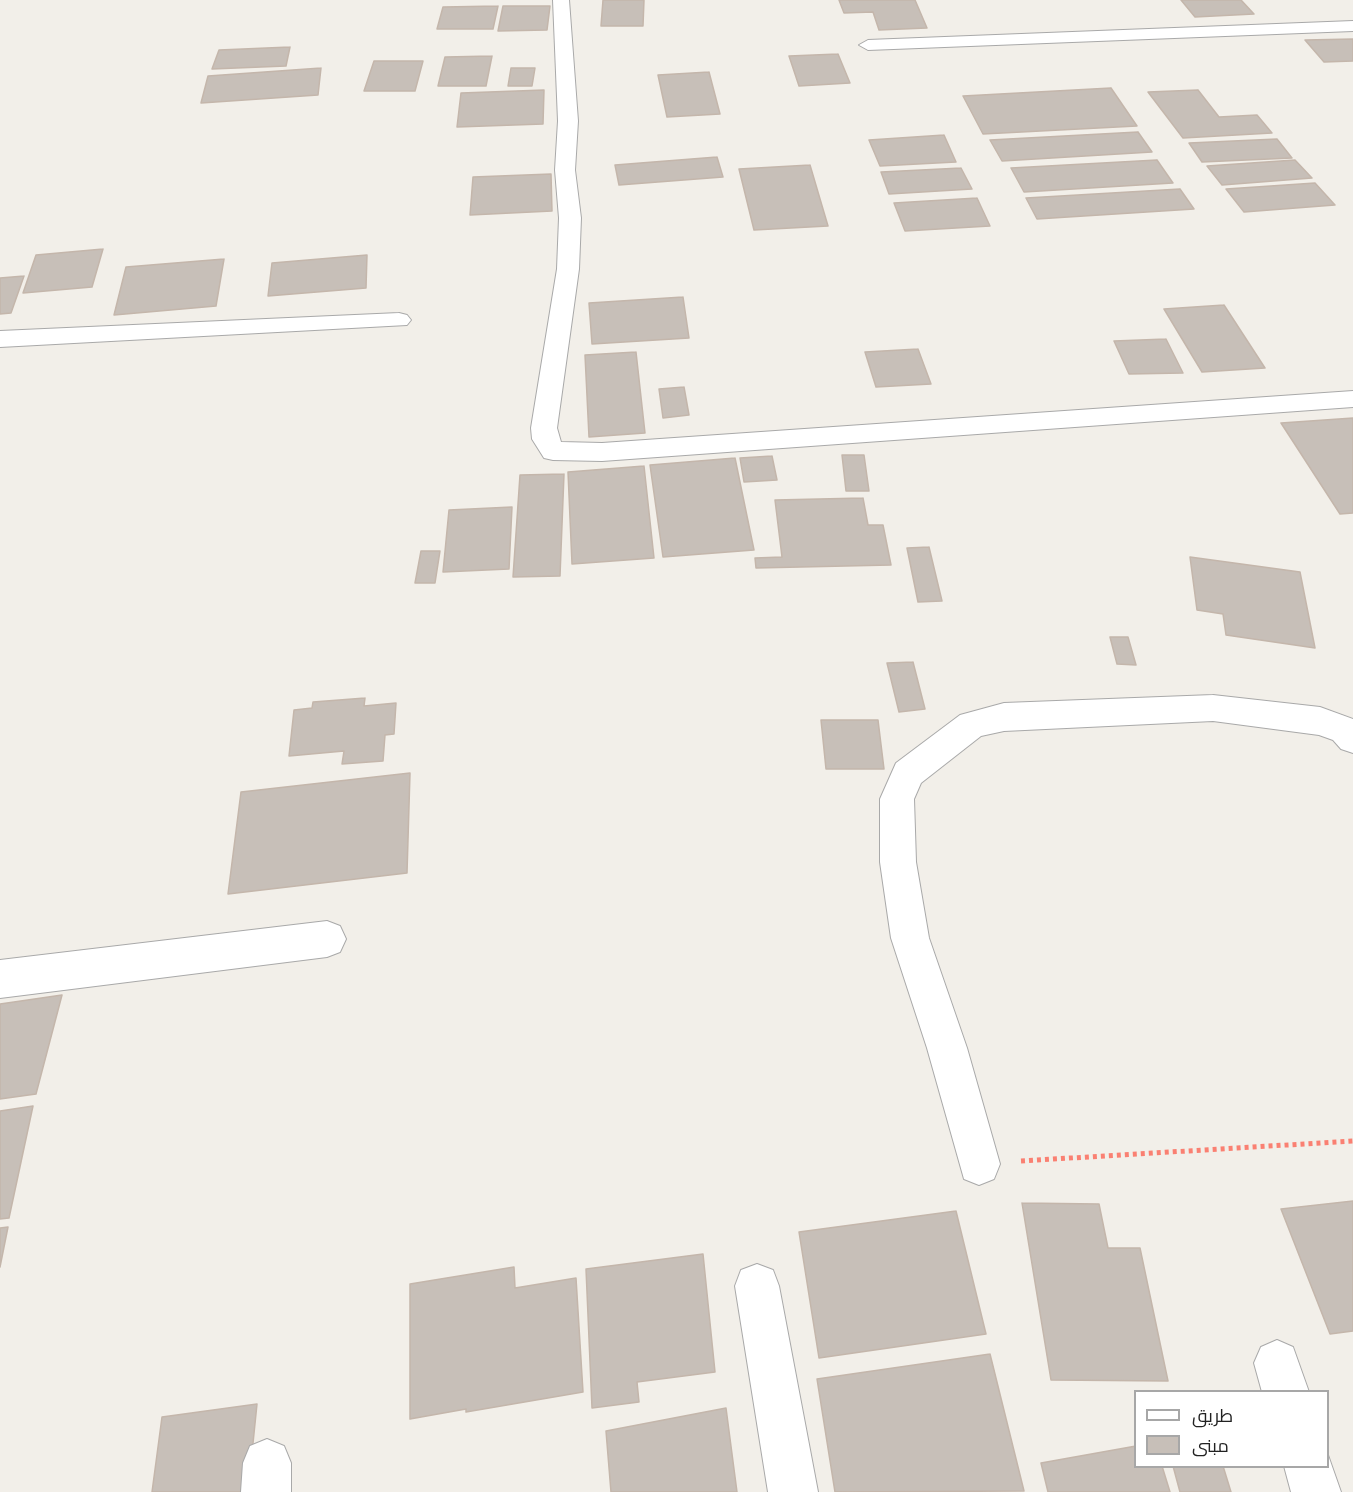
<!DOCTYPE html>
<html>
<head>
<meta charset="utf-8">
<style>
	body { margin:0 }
	#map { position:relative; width:1353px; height:1492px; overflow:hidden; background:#f2efe9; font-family:Mulish,Cairo,sans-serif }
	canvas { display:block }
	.legend { position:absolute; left:1134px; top:1390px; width:195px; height:78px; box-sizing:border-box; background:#fff; border:2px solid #a7a7a7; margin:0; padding:8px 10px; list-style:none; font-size:18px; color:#222 }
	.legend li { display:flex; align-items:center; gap:12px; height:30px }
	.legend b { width:30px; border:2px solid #a7a7a7 }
</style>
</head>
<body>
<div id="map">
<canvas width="1353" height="1492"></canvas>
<ul class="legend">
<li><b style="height:8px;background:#fff"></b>طريق</li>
<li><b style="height:16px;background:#c7bfb8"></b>مبنى</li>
</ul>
</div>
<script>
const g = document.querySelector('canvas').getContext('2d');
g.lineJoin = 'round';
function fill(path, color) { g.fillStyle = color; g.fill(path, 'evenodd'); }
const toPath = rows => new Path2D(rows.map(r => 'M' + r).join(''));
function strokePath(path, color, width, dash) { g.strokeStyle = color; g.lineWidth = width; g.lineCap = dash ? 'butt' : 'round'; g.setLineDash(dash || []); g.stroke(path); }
const building = toPath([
	[603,0,644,0,643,26,601,26,603,0],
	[839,0,915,0,927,28,879,30,873,12,844,13,839,0],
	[1181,0,1241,0,1254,14,1195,17,1181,0],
	[498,6,493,29,437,29,443,7,498,6],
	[503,6,550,6,547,30,498,31,503,6],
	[1353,39,1353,61,1324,62,1305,40,1353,39],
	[290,47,286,66,212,69,219,50,290,47],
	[838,54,850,83,799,86,789,56,838,54],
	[492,56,486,86,438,86,445,57,492,56],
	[374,61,423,61,415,91,364,91,374,61],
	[321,68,318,95,201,103,208,76,321,68],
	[511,68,535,68,532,86,508,86,511,68],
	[709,72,720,114,667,117,658,75,709,72],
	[1111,88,1137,126,983,134,963,96,1111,88],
	[544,90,543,124,457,127,461,93,544,90],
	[1198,90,1219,117,1257,115,1272,133,1183,138,1148,92,1198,90],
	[1138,132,1152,152,1002,161,990,140,1138,132],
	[944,135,956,162,880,166,869,140,944,135],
	[1277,139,1292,158,1202,162,1189,143,1277,139],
	[717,157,723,177,619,185,615,165,717,157],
	[1157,160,1173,183,1024,192,1011,168,1157,160],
	[1295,160,1312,178,1222,185,1207,166,1295,160],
	[810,165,828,226,754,230,739,169,810,165],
	[961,168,972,189,889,194,881,172,961,168],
	[551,174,552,211,470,215,473,177,551,174],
	[1315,183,1335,205,1244,212,1226,189,1315,183],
	[1180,189,1194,209,1037,219,1026,198,1180,189],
	[977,198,990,226,905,231,894,203,977,198],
	[103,249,92,287,23,293,36,255,103,249],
	[367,255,366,288,268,296,272,263,367,255],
	[224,259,216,306,114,315,126,267,224,259],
	[24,276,11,313,0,314,0,278,24,276],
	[683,297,689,338,592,344,589,303,683,297],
	[1224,305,1265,368,1202,372,1164,309,1224,305],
	[1166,339,1183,373,1129,374,1114,341,1166,339],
	[918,349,931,384,876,387,865,352,918,349],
	[636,352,645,433,589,437,585,355,636,352],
	[684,387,689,415,663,418,659,389,684,387],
	[1353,418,1353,513,1340,514,1281,423,1353,418],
	[842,455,864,455,869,491,846,491,842,455],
	[772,456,777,480,744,482,740,458,772,456],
	[735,458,754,550,663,557,650,465,735,458],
	[644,466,654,558,572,564,568,472,644,466],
	[564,474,560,576,513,577,520,475,564,474],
	[863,498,868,525,883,525,891,565,756,568,755,558,782,557,775,500,863,498],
	[512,507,509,569,443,572,449,510,512,507],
	[929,547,942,601,918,602,907,548,929,547],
	[421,551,440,551,435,583,415,583,421,551],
	[1190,557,1300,572,1315,648,1226,635,1223,614,1197,610,1190,557],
	[1110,637,1128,637,1136,665,1117,664,1110,637],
	[913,662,925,709,899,712,887,663,913,662],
	[365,698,364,706,396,703,394,734,385,735,383,761,342,764,344,751,289,756,294,710,312,708,313,702,365,698],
	[821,720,878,720,884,769,826,769,821,720],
	[410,773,407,873,228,894,241,792,410,773],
	[62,995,36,1094,0,1099,0,1004,62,995],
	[33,1106,9,1218,0,1219,0,1111,33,1106],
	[1353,1201,1353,1331,1330,1334,1281,1209,1353,1201],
	[1022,1203,1099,1204,1108,1248,1140,1248,1168,1381,1051,1380,1022,1203],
	[956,1211,986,1334,819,1358,799,1232,956,1211],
	[8,1227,0,1267,0,1228,8,1227],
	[703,1254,715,1372,637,1382,639,1402,592,1408,586,1269,703,1254],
	[514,1267,515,1288,576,1278,583,1392,466,1412,466,1409,410,1419,410,1284,514,1267],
	[990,1354,1024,1491,835,1492,817,1379,990,1354],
	[257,1404,248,1492,152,1492,162,1417,257,1404],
	[726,1408,737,1492,611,1492,606,1431,726,1408],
	[1136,1446,1136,1466,1162,1466,1170,1492,1048,1492,1041,1463,1136,1446],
	[1173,1466,1223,1466,1231,1492,1180,1492,1173,1466]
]);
fill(building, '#c7bfb8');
strokePath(building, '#c4b6ab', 1.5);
const street = toPath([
	[553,0,569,0,578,121,575,170,581,218,579,269,557,428,561,442,602,443,1353,391,1353,407,602,461,553,460,544,458,532,439,531,428,557,269,559,218,555,170,558,121,553,0],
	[1353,21,1353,31,868,50,859,45,868,40,1353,21],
	[399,313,407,315,411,320,407,325,0,347,0,331,399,313],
	[1213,695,1320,707,1353,719,1353,753,1341,749,1333,740,1319,735,1213,721,1004,731,981,736,921,783,914,799,916,862,929,938,967,1048,1000,1164,994,1179,979,1185,964,1179,927,1048,891,938,880,862,880,799,896,763,960,715,1004,703,1213,695],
	[327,921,340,926,346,939,340,952,327,957,0,998,0,960,327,921],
	[757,1264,773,1270,779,1286,818,1492,768,1492,735,1286,741,1270,757,1264],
	[1277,1340,1293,1347,1309,1392,1262,1392,1254,1363,1261,1347,1277,1340],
	[267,1439,284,1446,291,1463,291,1492,241,1492,243,1463,250,1446,267,1439],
	[1328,1455,1341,1492,1291,1492,1284,1466,1328,1466,1328,1455]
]);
strokePath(street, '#a9a9a9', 2);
strokePath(toPath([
	[1021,1161,1353,1141]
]), '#fa8072', 5, [4, 4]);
fill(street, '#fff');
</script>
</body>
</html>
